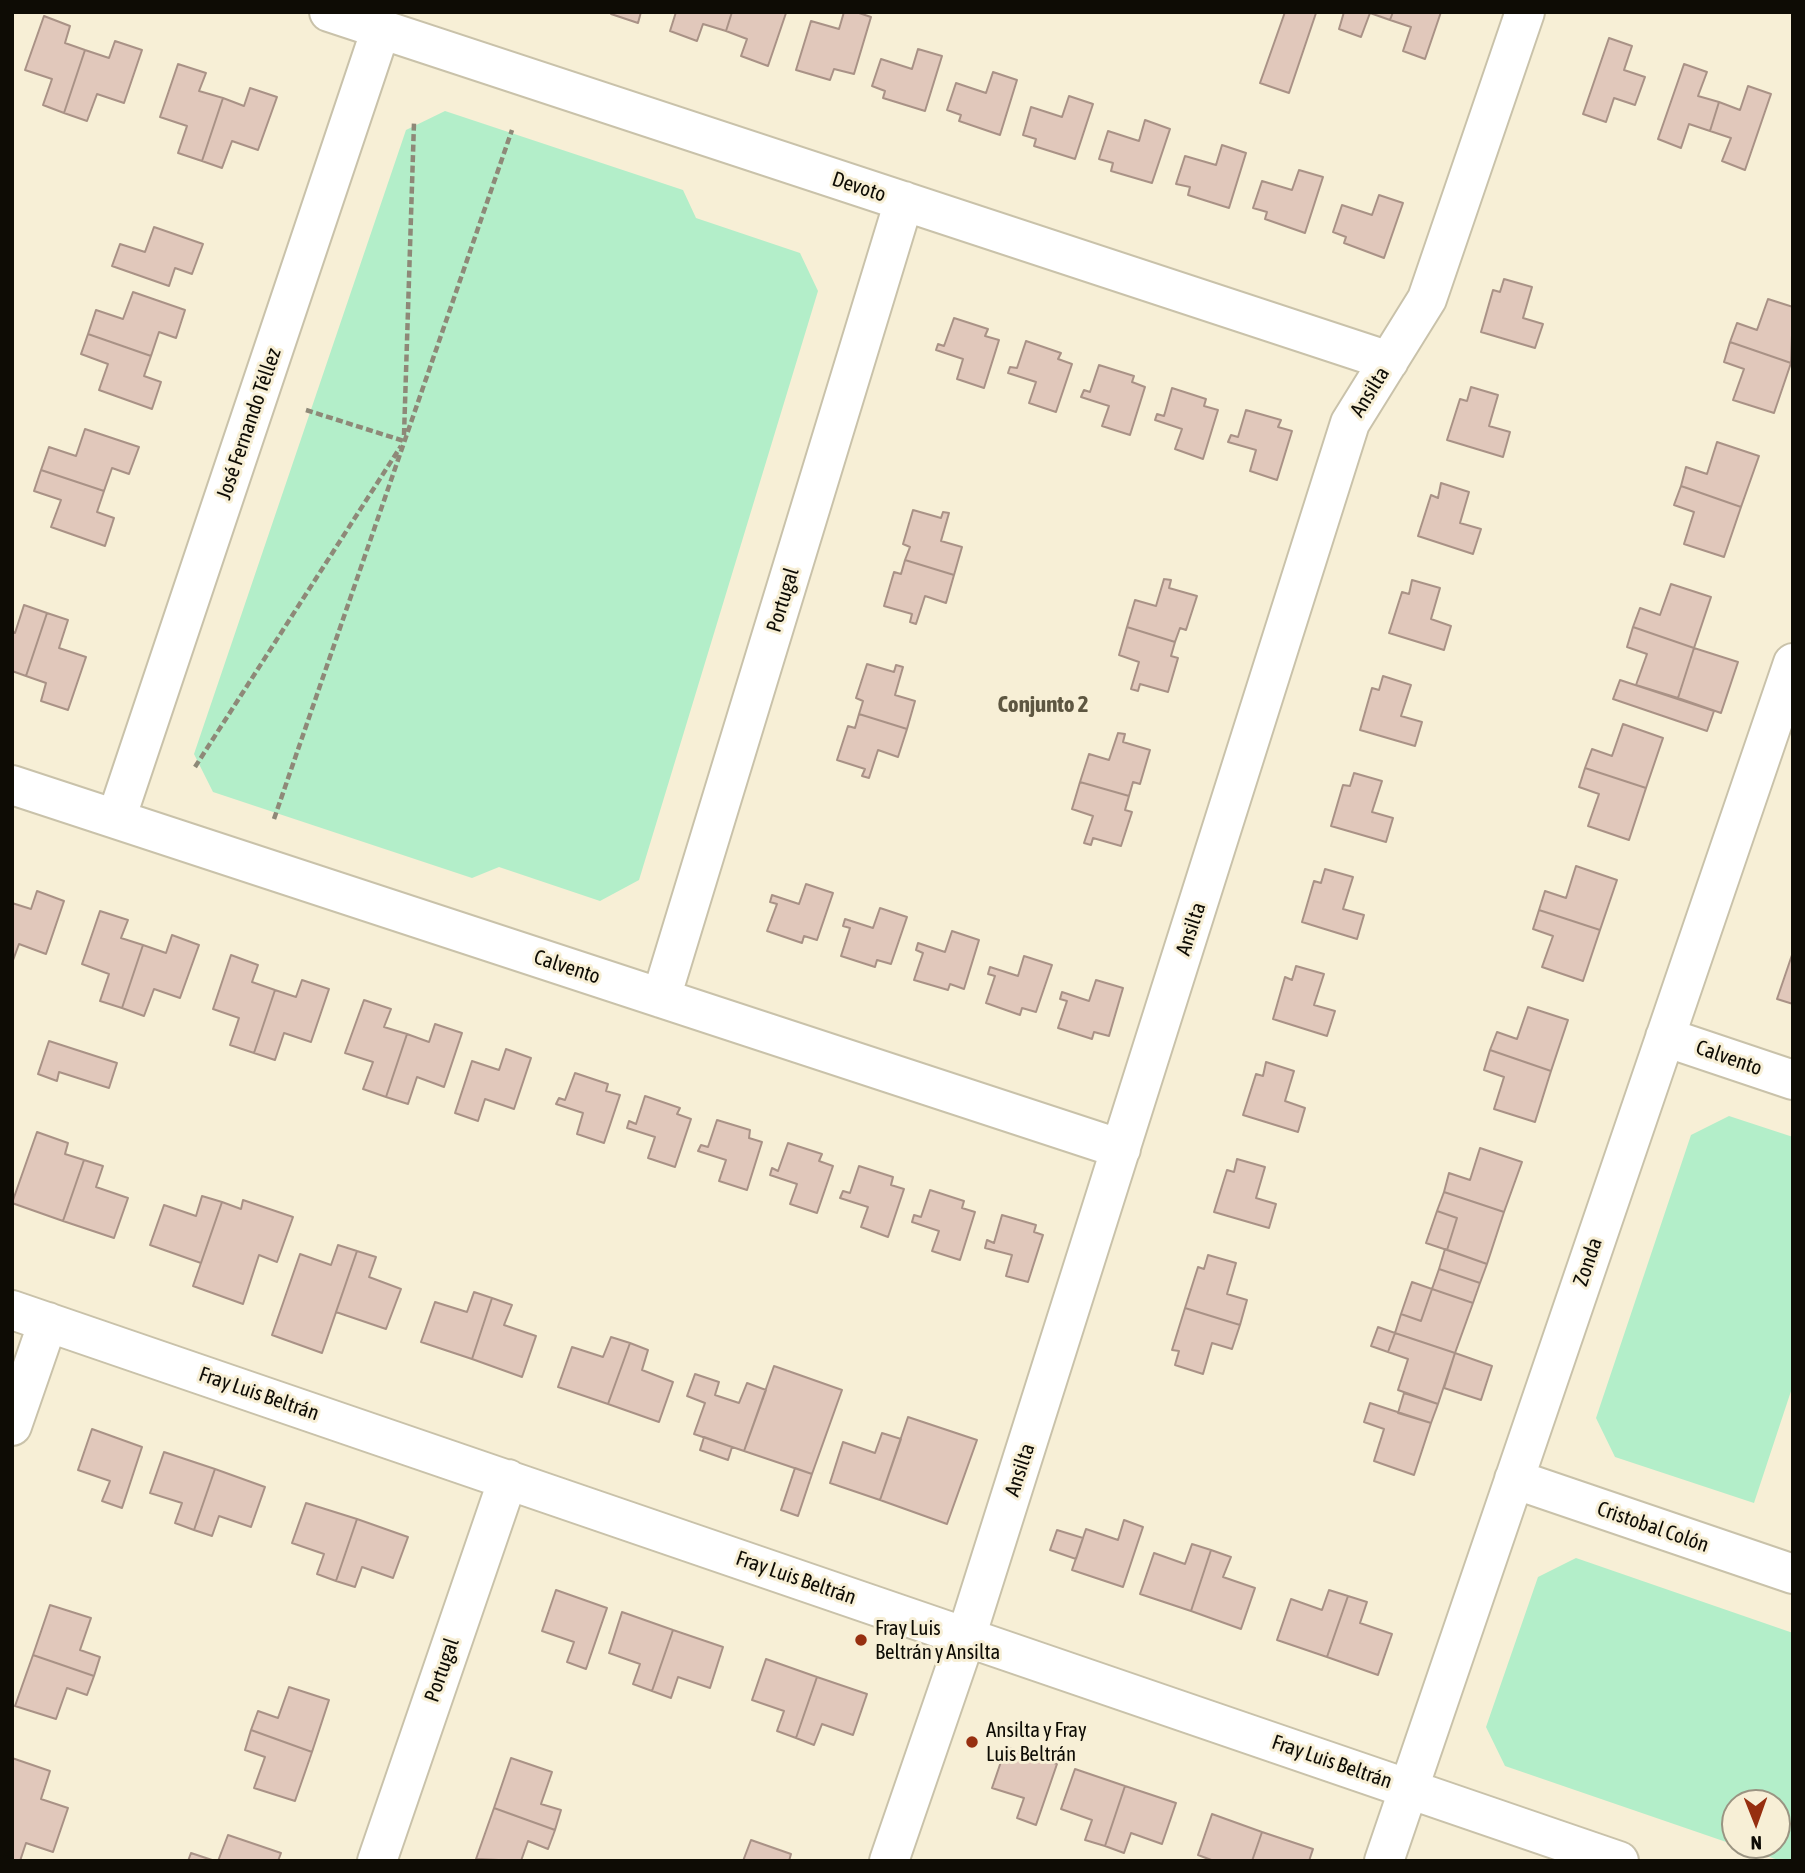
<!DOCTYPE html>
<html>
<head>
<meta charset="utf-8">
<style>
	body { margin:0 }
	#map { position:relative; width:1805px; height:1873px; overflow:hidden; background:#f7efd6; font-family:"Asap Condensed",sans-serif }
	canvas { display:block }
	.frame { position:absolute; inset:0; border:14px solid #0e0c05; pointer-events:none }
	.north { position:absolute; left:1721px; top:1789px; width:70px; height:70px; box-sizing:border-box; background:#f7efd6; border:2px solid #9a9482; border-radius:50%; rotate:179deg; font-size:19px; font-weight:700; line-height:28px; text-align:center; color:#0e0c05 }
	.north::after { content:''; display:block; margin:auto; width:24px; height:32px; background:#962f10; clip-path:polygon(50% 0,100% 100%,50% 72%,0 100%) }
</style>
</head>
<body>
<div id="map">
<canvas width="1805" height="1873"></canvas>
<div class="frame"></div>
<div class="north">N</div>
</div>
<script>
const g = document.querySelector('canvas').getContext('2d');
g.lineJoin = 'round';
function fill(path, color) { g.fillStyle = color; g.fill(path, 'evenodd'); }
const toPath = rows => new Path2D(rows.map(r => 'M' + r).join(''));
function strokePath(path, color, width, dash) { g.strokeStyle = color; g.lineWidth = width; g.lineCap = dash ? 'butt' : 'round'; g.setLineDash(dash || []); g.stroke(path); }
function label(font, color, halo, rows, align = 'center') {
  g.font = font + ' "Asap Condensed",sans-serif'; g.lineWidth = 6; g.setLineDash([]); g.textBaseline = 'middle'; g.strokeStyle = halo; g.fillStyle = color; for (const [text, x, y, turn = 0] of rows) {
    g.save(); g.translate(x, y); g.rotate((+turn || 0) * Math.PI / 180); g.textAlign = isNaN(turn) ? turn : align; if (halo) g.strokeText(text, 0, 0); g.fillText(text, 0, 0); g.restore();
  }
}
fill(toPath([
	[445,111,683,190,696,218,800,253,818,291,639,880,600,901,499,867,472,878,213,792,194,754,406,130],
	[1729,1116,1793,1137,1793,1385,1754,1503,1615,1457,1596,1418,1691,1135],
	[1576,1558,1793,1633,1793,1861,1781,1861,1735,1845,1777,1845,1777,1803,1735,1803,1735,1845,1505,1766,1486,1727,1538,1577]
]), '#b3eec9');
const building = toPath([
	[611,12,641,12,638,23,611,14,611,12],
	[676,12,732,12,726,31,703,24,697,41,670,31,676,12],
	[732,12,786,13,768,66,741,56,747,39,726,31,732,12],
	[844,12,856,12,871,17,854,74,834,69,830,80,796,70,811,21,839,29,844,12],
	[1285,12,1316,13,1289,93,1260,83,1285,12],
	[1344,12,1393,12,1390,20,1370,13,1361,37,1339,29,1344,12],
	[1393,12,1441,12,1425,59,1403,51,1411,27,1390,20,1393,12],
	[44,16,70,26,65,43,85,50,64,113,43,105,52,79,25,70,44,16],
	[1609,38,1632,46,1624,70,1645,77,1635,105,1614,98,1606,122,1583,114,1609,38],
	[115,41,142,50,124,103,97,94,87,121,64,113,85,50,109,58,115,41],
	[918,49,942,56,925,111,883,98,885,91,872,86,881,59,912,69,918,49],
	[178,64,206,73,199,91,223,98,202,161,178,153,187,126,160,117,178,64],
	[1684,64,1707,72,1698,96,1719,102,1710,131,1689,124,1681,148,1658,139,1684,64],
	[993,72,1017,80,1000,135,959,121,961,115,947,110,956,83,986,93,993,72],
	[1748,86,1771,94,1745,170,1722,161,1731,138,1710,131,1719,102,1740,110,1748,86],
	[250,88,277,97,258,150,232,141,222,168,202,161,223,98,244,106,250,88],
	[1069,96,1093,104,1075,159,1034,146,1036,139,1023,135,1031,107,1062,117,1069,96],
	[1145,120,1170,129,1152,183,1111,171,1113,163,1099,159,1108,131,1139,141,1145,120],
	[1222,145,1246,153,1229,208,1188,195,1190,187,1176,184,1185,156,1216,165,1222,145],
	[1299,170,1323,177,1305,233,1265,219,1267,212,1253,208,1262,181,1292,190,1299,170],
	[1379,195,1403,203,1384,258,1344,243,1346,237,1333,232,1342,205,1372,215,1379,195],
	[154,227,203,244,192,274,175,268,169,286,112,266,120,244,145,252,154,227],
	[1504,279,1532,287,1523,318,1543,324,1535,348,1481,332,1493,290,1500,292,1504,279],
	[133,292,185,310,176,338,159,332,151,356,88,334,96,310,123,319,133,292],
	[1768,299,1793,307,1791,363,1730,342,1737,323,1757,330,1768,299],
	[954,318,988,329,985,336,999,340,984,388,957,379,963,359,936,350,938,344,944,346,954,318],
	[88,334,151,356,144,376,161,382,152,409,99,390,108,364,81,354,88,334],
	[1026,341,1061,353,1058,359,1072,364,1056,412,1029,403,1036,382,1008,373,1010,367,1017,368,1026,341],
	[1730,342,1791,363,1774,413,1733,400,1744,369,1724,362,1730,342],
	[1099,365,1134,376,1132,382,1145,387,1130,435,1102,426,1109,406,1081,397,1084,390,1090,392,1099,365],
	[1471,387,1498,395,1489,426,1510,432,1503,457,1447,440,1460,399,1467,401,1471,387],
	[1172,388,1206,399,1204,406,1218,410,1203,459,1175,449,1182,429,1155,420,1157,414,1164,416,1172,388],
	[1246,410,1281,420,1278,427,1292,431,1277,480,1250,471,1256,450,1228,442,1231,435,1238,437,1246,410],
	[85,429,139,447,129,474,112,468,104,491,41,470,49,447,76,456,85,429],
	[1717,442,1759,456,1741,507,1681,486,1686,467,1707,474,1717,442],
	[41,470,104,491,97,512,114,518,105,546,51,527,61,500,34,491,41,470],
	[1441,483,1469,492,1460,523,1481,529,1473,554,1418,536,1431,495,1438,498,1441,483],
	[1681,486,1741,507,1724,557,1684,544,1694,512,1674,505,1681,486],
	[913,510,941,518,943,512,949,513,941,541,962,547,954,575,905,560,910,547,903,544,913,510],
	[905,560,954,575,946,603,925,596,916,624,910,622,912,614,884,606,894,572,901,574,905,560],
	[1164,579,1171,580,1169,588,1197,596,1186,630,1180,628,1175,642,1127,627,1135,600,1156,606,1164,579],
	[1412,580,1440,588,1431,619,1451,626,1444,650,1389,633,1402,592,1409,594,1412,580],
	[1671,584,1711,597,1694,648,1633,627,1640,608,1660,615,1671,584],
	[24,605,47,613,26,676,12,671,12,632,15,633,24,605],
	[47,613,68,620,59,648,86,657,68,710,41,701,46,683,26,676,47,613],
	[1127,627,1175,642,1171,656,1178,658,1168,692,1140,684,1138,691,1131,689,1139,662,1119,655,1127,627],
	[1633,627,1694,648,1678,698,1636,685,1647,654,1627,647,1633,627],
	[1694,648,1738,662,1721,713,1678,698,1694,648],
	[867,664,894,672,896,665,903,667,895,695,915,701,907,729,859,714,863,701,856,698,867,664],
	[1383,676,1411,685,1401,716,1422,722,1415,746,1360,730,1372,688,1379,690,1383,676],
	[1620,680,1714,711,1707,731,1613,699,1620,680],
	[859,714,907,729,898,757,878,750,869,778,862,776,865,769,837,760,848,726,855,728,859,714],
	[1623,724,1663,738,1646,788,1585,768,1592,749,1612,756,1623,724],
	[1118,733,1125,734,1123,742,1150,750,1140,784,1133,782,1129,796,1080,782,1089,754,1109,760,1118,733],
	[1585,768,1646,788,1629,840,1588,826,1599,794,1579,787,1585,768],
	[1354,773,1382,781,1372,812,1393,818,1386,842,1331,826,1343,785,1350,786,1354,773],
	[1080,782,1129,796,1125,810,1132,812,1121,846,1093,838,1091,845,1084,843,1093,816,1072,809,1080,782],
	[1576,866,1617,880,1600,930,1539,910,1545,891,1566,898,1576,866],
	[1325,869,1353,877,1343,909,1364,915,1357,939,1302,922,1314,881,1321,883,1325,869],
	[806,884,833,893,817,940,804,936,802,943,767,931,777,904,770,902,772,895,799,904,806,884],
	[37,891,64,901,46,954,19,944,12,963,12,903,31,909,37,891],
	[880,908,907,917,891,964,877,960,875,967,841,956,850,928,843,926,845,919,873,928,880,908],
	[1539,910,1600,930,1583,981,1542,967,1553,936,1533,929,1539,910],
	[100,911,128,920,121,938,143,945,122,1008,100,1001,109,974,82,964,100,911],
	[952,931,979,940,964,989,950,984,948,990,914,980,923,953,916,950,918,943,945,952,952,931],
	[172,935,199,945,180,998,154,989,144,1016,122,1008,143,945,166,953,172,935],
	[1793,952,1793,1004,1777,999,1793,952],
	[231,955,258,965,252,982,275,990,254,1053,230,1045,239,1018,213,1009,231,955],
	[1024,956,1052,965,1036,1012,1022,1008,1020,1015,986,1003,995,976,988,974,990,967,1018,976,1024,956],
	[1296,966,1324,974,1314,1005,1335,1011,1327,1036,1273,1019,1285,977,1292,980,1296,966],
	[302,980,329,989,311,1042,284,1033,275,1060,254,1053,275,990,296,997,302,980],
	[1096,980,1123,988,1109,1036,1094,1032,1092,1039,1058,1028,1067,1001,1060,999,1062,992,1089,1001,1096,980],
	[364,1000,391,1009,384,1027,407,1034,386,1097,363,1089,373,1062,345,1053,364,1000],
	[1528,1007,1568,1020,1551,1071,1490,1050,1497,1032,1517,1039,1528,1007],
	[435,1024,462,1033,444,1087,417,1077,408,1104,386,1097,407,1034,429,1042,435,1024],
	[49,1041,117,1063,109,1088,59,1072,57,1081,38,1074,49,1041],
	[506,1049,531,1058,514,1109,485,1099,478,1121,455,1113,472,1061,499,1070,506,1049],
	[1490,1050,1551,1071,1535,1122,1494,1109,1504,1077,1484,1070,1490,1050],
	[1266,1062,1294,1071,1285,1101,1305,1108,1298,1132,1243,1115,1256,1074,1263,1076,1266,1062],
	[575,1073,608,1084,606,1091,620,1095,604,1143,577,1134,583,1113,556,1104,559,1098,565,1100,575,1073],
	[645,1096,680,1108,677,1114,691,1119,675,1167,648,1158,655,1137,627,1128,629,1121,636,1124,645,1096],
	[717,1120,750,1130,749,1138,762,1142,747,1190,719,1181,726,1160,698,1151,701,1145,708,1147,717,1120],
	[37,1132,68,1143,65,1154,84,1160,63,1221,12,1203,37,1132],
	[788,1143,822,1154,819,1161,833,1166,817,1213,790,1204,797,1184,770,1175,772,1168,778,1171,788,1143],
	[1480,1148,1522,1162,1504,1212,1444,1192,1449,1173,1470,1180,1480,1148],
	[1237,1159,1265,1167,1256,1198,1276,1204,1269,1228,1214,1212,1227,1170,1234,1172,1237,1159],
	[84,1160,103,1166,96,1187,128,1198,114,1238,63,1221,84,1160],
	[859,1166,893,1177,891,1185,904,1189,888,1237,861,1227,868,1207,840,1198,843,1191,850,1193,859,1166],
	[930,1190,964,1201,962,1208,975,1212,960,1260,932,1251,939,1231,912,1222,914,1215,921,1217,930,1190],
	[1444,1192,1504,1212,1487,1264,1447,1250,1457,1218,1437,1211,1444,1192],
	[202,1196,222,1202,201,1263,150,1245,164,1205,196,1216,202,1196],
	[243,1200,293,1217,277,1262,259,1255,243,1304,193,1286,222,1202,241,1209,243,1200],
	[1437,1211,1457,1218,1447,1250,1426,1243,1437,1211],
	[1002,1215,1036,1225,1034,1232,1043,1235,1028,1282,1006,1276,1012,1255,985,1248,987,1240,994,1243,1002,1215],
	[338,1245,357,1251,322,1353,272,1335,300,1254,331,1265,338,1245],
	[1445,1249,1487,1264,1480,1283,1439,1269,1445,1249],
	[357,1251,376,1257,369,1277,401,1289,386,1329,336,1312,357,1251],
	[1208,1255,1236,1263,1227,1294,1247,1300,1240,1325,1185,1308,1198,1267,1204,1269,1208,1255],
	[1439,1269,1480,1283,1473,1303,1432,1289,1439,1269],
	[1412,1282,1432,1289,1421,1321,1401,1314,1412,1282],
	[1432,1289,1473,1303,1455,1353,1395,1333,1401,1314,1421,1321,1432,1289],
	[474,1292,492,1298,472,1359,421,1342,435,1302,467,1312,474,1292],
	[492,1298,512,1305,504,1325,536,1336,522,1377,472,1359,492,1298],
	[1185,1308,1240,1325,1232,1349,1212,1343,1203,1374,1175,1365,1179,1351,1172,1350,1185,1308],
	[1378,1327,1395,1333,1388,1352,1371,1346,1378,1327],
	[1395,1333,1455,1353,1438,1404,1398,1390,1408,1359,1388,1352,1395,1333],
	[611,1337,630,1343,608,1404,558,1387,572,1347,603,1357,611,1337],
	[630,1343,648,1350,642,1370,673,1382,659,1422,608,1404,630,1343],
	[1455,1353,1492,1366,1481,1400,1444,1388,1455,1353],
	[774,1366,842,1390,812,1474,744,1451,774,1366],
	[695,1374,719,1382,715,1395,739,1403,747,1383,766,1390,744,1451,694,1434,705,1403,687,1396,695,1374],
	[1404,1393,1438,1404,1431,1423,1398,1413,1404,1393],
	[1370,1403,1431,1423,1414,1475,1374,1461,1384,1429,1364,1422,1370,1403],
	[908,1417,977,1440,947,1524,880,1500,908,1417],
	[92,1429,142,1447,122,1508,102,1501,110,1481,78,1470,92,1429],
	[882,1433,901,1439,880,1500,830,1483,843,1442,875,1453,882,1433],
	[704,1437,732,1447,728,1460,700,1450,704,1437],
	[164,1452,215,1469,194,1530,175,1523,182,1503,150,1493,164,1452],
	[795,1468,812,1474,798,1516,781,1510,795,1468],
	[215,1469,265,1487,251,1527,219,1516,212,1536,194,1530,215,1469],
	[306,1503,357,1519,336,1581,317,1574,324,1554,292,1543,306,1503],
	[357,1519,408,1537,393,1578,362,1567,355,1587,336,1581,357,1519],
	[1124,1520,1143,1527,1123,1587,1072,1570,1086,1529,1118,1540,1124,1520],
	[1057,1530,1083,1538,1076,1559,1050,1550,1057,1530],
	[1192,1544,1211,1550,1191,1611,1140,1594,1154,1553,1185,1564,1192,1544],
	[1211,1550,1231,1557,1223,1577,1255,1588,1241,1629,1191,1611,1211,1550],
	[556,1590,607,1608,586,1669,567,1662,574,1642,542,1631,556,1590],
	[1329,1590,1348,1596,1327,1657,1277,1640,1291,1599,1322,1610,1329,1590],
	[1348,1596,1367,1602,1360,1623,1392,1634,1378,1675,1327,1657,1348,1596],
	[50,1605,91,1618,80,1650,100,1657,94,1676,33,1655,50,1605],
	[622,1612,673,1630,652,1691,633,1684,640,1664,609,1653,622,1612],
	[673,1630,723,1647,710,1688,678,1677,671,1698,652,1691,673,1630],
	[33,1655,94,1676,87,1695,67,1688,56,1719,15,1706,33,1655],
	[766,1659,817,1677,796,1738,777,1731,784,1711,752,1700,766,1659],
	[817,1677,867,1694,853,1735,822,1724,814,1745,796,1738,817,1677],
	[289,1687,329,1700,312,1752,251,1730,258,1711,278,1718,289,1687],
	[251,1730,312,1752,295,1801,254,1788,265,1757,245,1750,251,1730],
	[1006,1747,1057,1764,1036,1825,1017,1818,1024,1798,992,1788,1006,1747],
	[12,1758,50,1771,41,1799,68,1808,53,1852,26,1843,20,1861,12,1861,12,1758],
	[511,1758,552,1772,541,1804,561,1810,555,1830,494,1808,511,1758],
	[1075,1769,1125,1786,1105,1846,1085,1840,1092,1820,1061,1809,1075,1769],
	[1125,1786,1176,1803,1162,1844,1131,1833,1124,1853,1105,1846,1125,1786],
	[494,1808,555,1830,548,1849,528,1841,521,1861,476,1859,494,1808],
	[1212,1814,1262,1832,1252,1861,1214,1861,1198,1855,1212,1814],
	[1262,1832,1313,1849,1309,1861,1252,1861,1262,1832],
	[228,1835,281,1853,278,1861,218,1861,228,1835],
	[751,1840,791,1854,789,1861,743,1861,751,1840],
	[191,1853,215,1861,188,1861,191,1853]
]);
fill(building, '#e1c8bb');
strokePath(building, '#a99286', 2);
const minor = toPath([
	[329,12,1389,361],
	[12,785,1121,1149],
	[116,819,381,29],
	[661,998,904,201],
	[1665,1037,1793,1080],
	[12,1310,1619,1861],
	[12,1426,48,1322],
	[1514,1479,1793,1574],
	[377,1861,508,1479],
	[889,1861,966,1637,1350,423,1427,299,1525,12],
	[1384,1861,1793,663]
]);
strokePath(minor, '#c9c2aa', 42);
strokePath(toPath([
	[306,410,404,441],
	[404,435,414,123],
	[195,767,401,446],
	[274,819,512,130]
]), '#8e8978', 4.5, [7, 3.5]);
strokePath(minor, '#fff', 38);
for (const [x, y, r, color] of [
	[861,1640,7,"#962f10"],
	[972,1742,7,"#962f10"]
]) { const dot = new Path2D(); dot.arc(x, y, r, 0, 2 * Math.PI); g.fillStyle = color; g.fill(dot); strokePath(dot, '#f7efd6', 2.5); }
label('21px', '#0e0c05', '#f7efd6', [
	["Devoto",859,187,18],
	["Ansilta",1370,392,-58],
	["José Fernando Téllez",249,424,-71],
	["Portugal",783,600,-73],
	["Ansilta",1191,929,-72],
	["Calvento",567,967,18],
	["Calvento",1729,1058,19],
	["Zonda",1588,1262,-71],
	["Fray Luis Beltrán",259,1394,19],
	["Ansilta",1020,1470,-72],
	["Cristobal Colón",1653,1527,19],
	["Fray Luis Beltrán",796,1578,19],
	["Portugal",442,1670,-71],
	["Fray Luis Beltrán",1332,1762,19]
]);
label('21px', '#0e0c05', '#f7efd6', [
	["Fray Luis",875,1628],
	["Beltrán y Ansilta",875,1652],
	["Ansilta y Fray",986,1730],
	["Luis Beltrán",986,1754]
], 'left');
label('bold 23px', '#5d5641', '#f7efd6', [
	["Conjunto 2",1043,705]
]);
</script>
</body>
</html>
